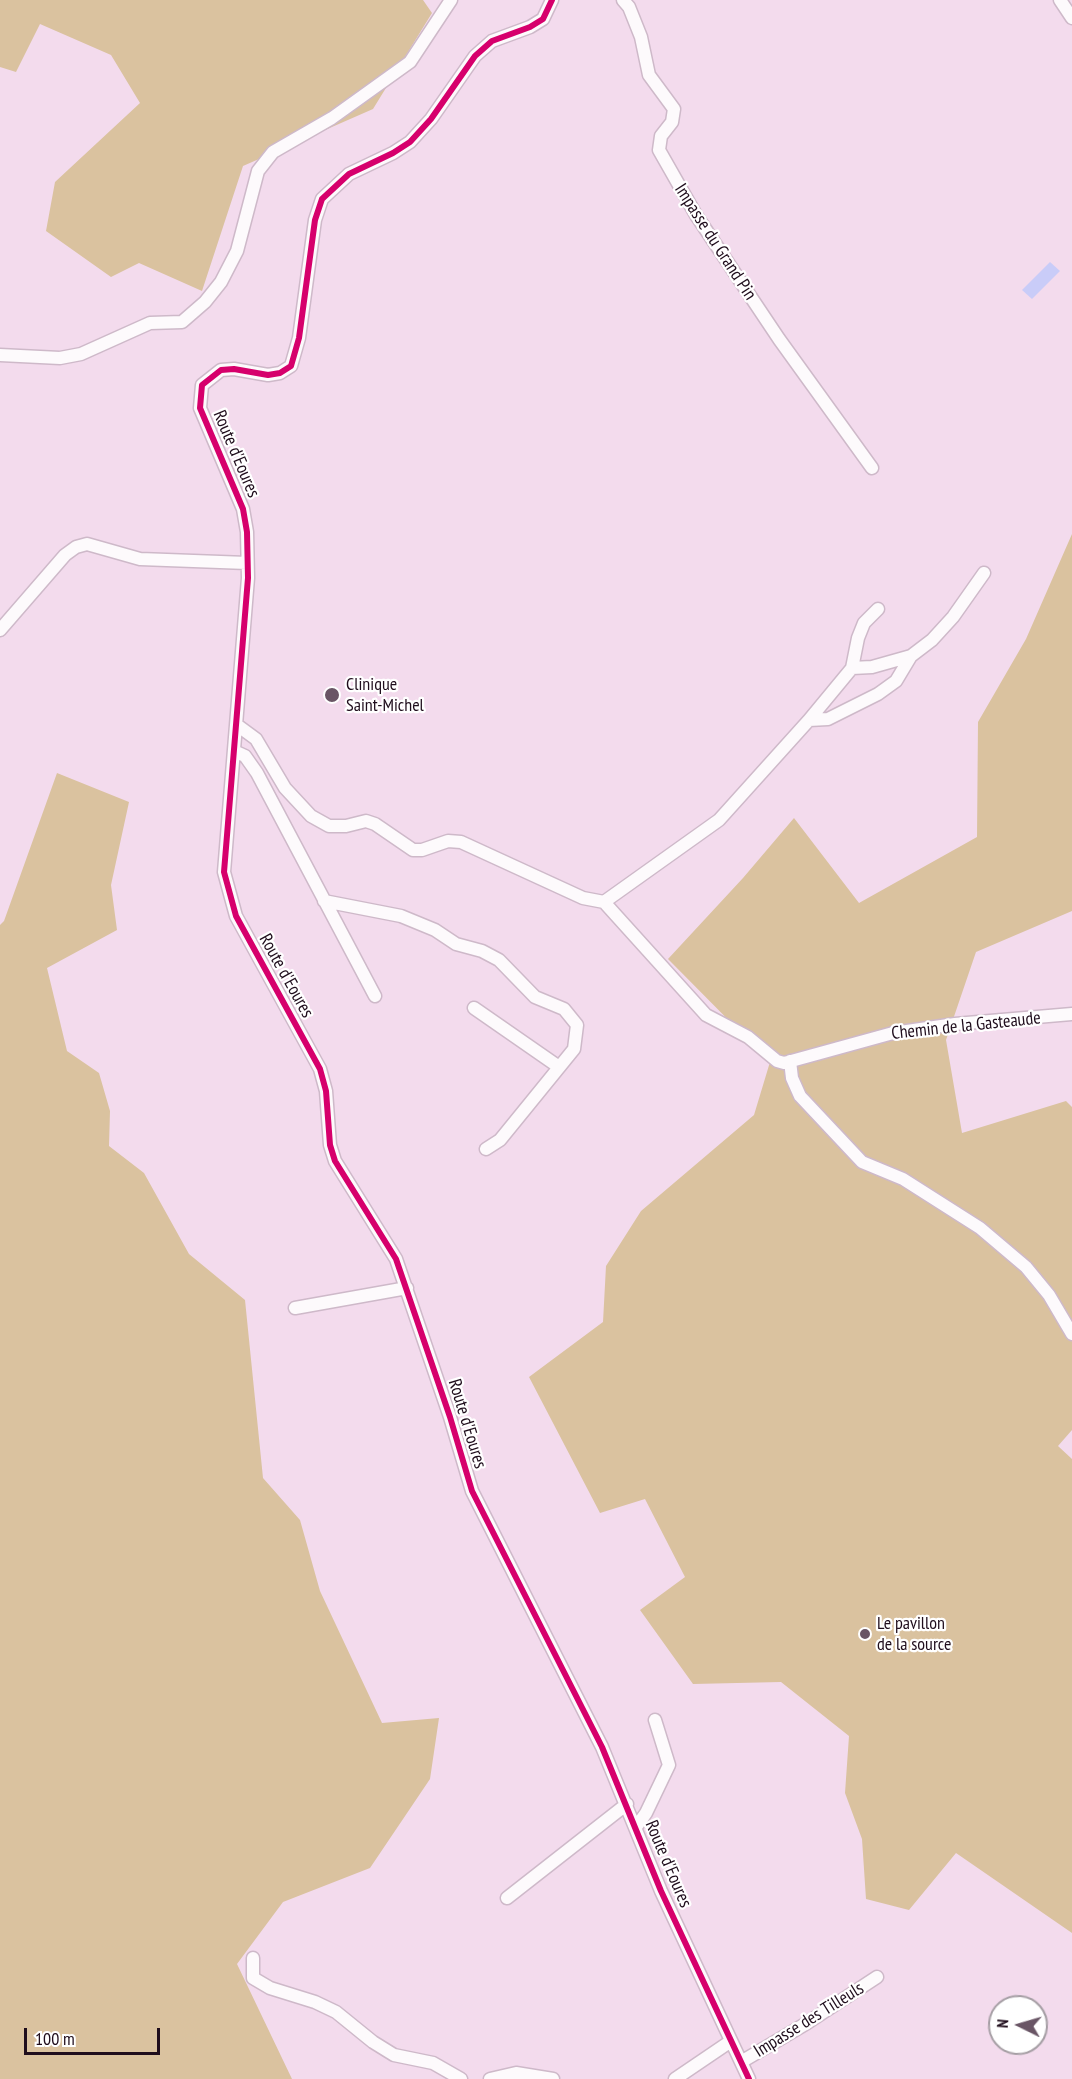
<!DOCTYPE html>
<html>
<head>
<meta charset="utf-8">
<style>
	body { margin:0 }
	#map { position:relative; width:1072px; height:2079px; overflow:hidden; background:#f3dbed; font-family:"PT Sans Narrow",sans-serif }
	canvas { display:block }
	.north { position:absolute; left:988px; top:1995px; width:60px; height:60px; box-sizing:border-box; background:#fff; border:2px solid #a59ea4; border-radius:50%; rotate:275deg; font-size:16px; font-weight:700; line-height:24px; text-align:center; color:#1f0d1c }
	.north::after { content:''; display:block; margin:auto; width:21px; height:27px; background:#695565; clip-path:polygon(50% 0,100% 100%,50% 72%,0 100%) }
	.scale { position:absolute; left:24px; top:2028px; width:136px; height:27px; box-sizing:border-box; border:3px solid #1f0d1c; border-top:0; padding-left:8px; font-size:18px; line-height:21px; white-space:nowrap; color:#1f0d1c; -webkit-text-stroke:4px #fff; paint-order:stroke }
</style>
</head>
<body>
<div id="map">
<canvas width="1072" height="2079"></canvas>
<div class="north">N</div>
<div class="scale">100 m</div>
</div>
<script>
const g = document.querySelector('canvas').getContext('2d');
g.lineJoin = 'round';
function fill(path, color) { g.fillStyle = color; g.fill(path, 'evenodd'); }
const toPath = rows => new Path2D(rows.map(r => 'M' + r).join(''));
function strokePath(path, color, width, dash) { g.strokeStyle = color; g.lineWidth = width; g.lineCap = dash ? 'butt' : 'round'; g.setLineDash(dash || []); g.stroke(path); }
function label(font, color, halo, rows, align = 'center') {
  g.font = font + ' "PT Sans Narrow",sans-serif'; g.lineWidth = 4.5; g.setLineDash([]); g.textBaseline = 'middle'; g.strokeStyle = halo; g.fillStyle = color; for (const [text, x, y, turn = 0] of rows) {
    g.save(); g.translate(x, y); g.rotate((+turn || 0) * Math.PI / 180); g.textAlign = isNaN(turn) ? turn : align; if (halo) g.strokeText(text, 0, 0); g.fillText(text, 0, 0); g.restore();
  }
}
fill(toPath([
	[0,0,423,0,432,13,373,109,243,166,202,291,139,263,111,277,46,231,55,182,140,103,111,55,40,24,16,72,0,67],
	[1072,534,1072,911,976,952,946,1040,962,1133,1066,1101,1072,1107,1072,1430,1058,1446,1072,1459,1072,1933,956,1853,909,1910,866,1899,862,1839,845,1793,849,1736,781,1682,693,1684,640,1610,685,1577,645,1499,600,1513,529,1377,603,1322,606,1266,641,1211,754,1115,770,1062,668,959,743,878,794,818,859,903,977,837,978,722,1026,639],
	[57,773,129,802,111,885,117,930,47,968,67,1051,99,1073,110,1111,109,1146,144,1173,189,1254,245,1300,263,1478,300,1520,320,1591,382,1723,439,1718,430,1779,370,1868,283,1902,237,1964,292,2079,0,2079,0,925,4,921]
]), '#dac29f');
fill(toPath([
	[1050,262,1060,271,1032,299,1022,290]
]), '#c9ccf8');
const minor = toPath([
	[552,0,543,19,530,27,492,41,475,56,431,119,410,142,393,153,349,174,322,199,315,220,299,338,291,366,280,373,268,375,234,369,221,370,202,385,200,408,243,509,247,532,248,578,224,872,236,916,320,1069,326,1091,330,1145,335,1161,396,1259,450,1417,472,1491,602,1747,661,1891,749,2079],
	[623,0,629,7,641,37,649,75,674,109,672,122,661,136,659,150,696,215,779,339,872,468],
	[1060,0,1072,18],
	[0,355,60,358,81,354,150,323,182,322,205,302,221,282,237,251,258,171,273,152,332,118,410,62,451,0],
	[0,630,65,555,76,547,87,544,140,559,247,563],
	[911,656,932,640,953,617,984,573],
	[809,720,852,668,858,638,864,623,878,609],
	[237,725,256,739,285,788,311,816,329,826,346,826,366,821,375,824,413,850,422,850,448,841,461,842,583,898,604,902,719,820,809,720,828,719,878,694,896,681,911,656,872,667,852,668],
	[234,751,245,756,257,773,375,996],
	[324,901,401,916,435,930,456,944,482,951,499,960,535,997,564,1009,577,1025,574,1049,500,1140,486,1149],
	[604,902,706,1015,748,1037,777,1061,784,1063,893,1033,955,1024,1072,1014],
	[474,1008,559,1067],
	[790,1061,792,1078,800,1096,862,1162,903,1179,980,1228,1026,1267,1049,1295,1072,1334],
	[295,1308,407,1288],
	[636,1827,646,1813,669,1765,655,1720],
	[507,1898,627,1804],
	[253,1958,253,1978,270,1988,315,2002,336,2012,373,2042,394,2055,433,2063,461,2079],
	[741,2062,807,2023,877,1977],
	[490,2079,516,2073,553,2079],
	[675,2079,731,2041]
]);
strokePath(minor, '#ceb9c9', 15);
strokePath(minor, '#fdfafc', 12);
strokePath(toPath([
	[552,0,543,19,530,27,492,41,475,56,431,119,410,142,393,153,349,174,322,199,315,220,299,338,291,366,280,373,268,375,234,369,221,370,202,385,200,408,243,509,247,532,248,578,224,872,236,916,320,1069,326,1091,330,1145,335,1161,396,1259,450,1417,472,1491,602,1747,661,1891,749,2079]
]), '#d6006c', 6);
for (const [x, y, r, color] of [
	[332,695,8,"#695565"],
	[865,1634,6,"#695565"]
]) { const dot = new Path2D(); dot.arc(x, y, r, 0, 2 * Math.PI); g.fillStyle = color; g.fill(dot); strokePath(dot, '#fff', 2); }
label('18px', '#1f0d1c', '#fff', [
	["Impasse du Grand Pin",715,242,57],
	["Route d'Eoures",236,454,67],
	["Route d'Eoures",286,976,61],
	["Chemin de la Gasteaude",966,1026,-6],
	["Route d'Eoures",467,1424,73],
	["Route d'Eoures",668,1864,67],
	["Impasse des Tilleuls",809,2020,-32]
]);
label('18px', '#1f0d1c', '#fff', [
	["Clinique",346,685],
	["Saint-Michel",346,706],
	["Le pavillon",877,1624],
	["de la source",877,1645]
], 'left');
</script>
</body>
</html>
